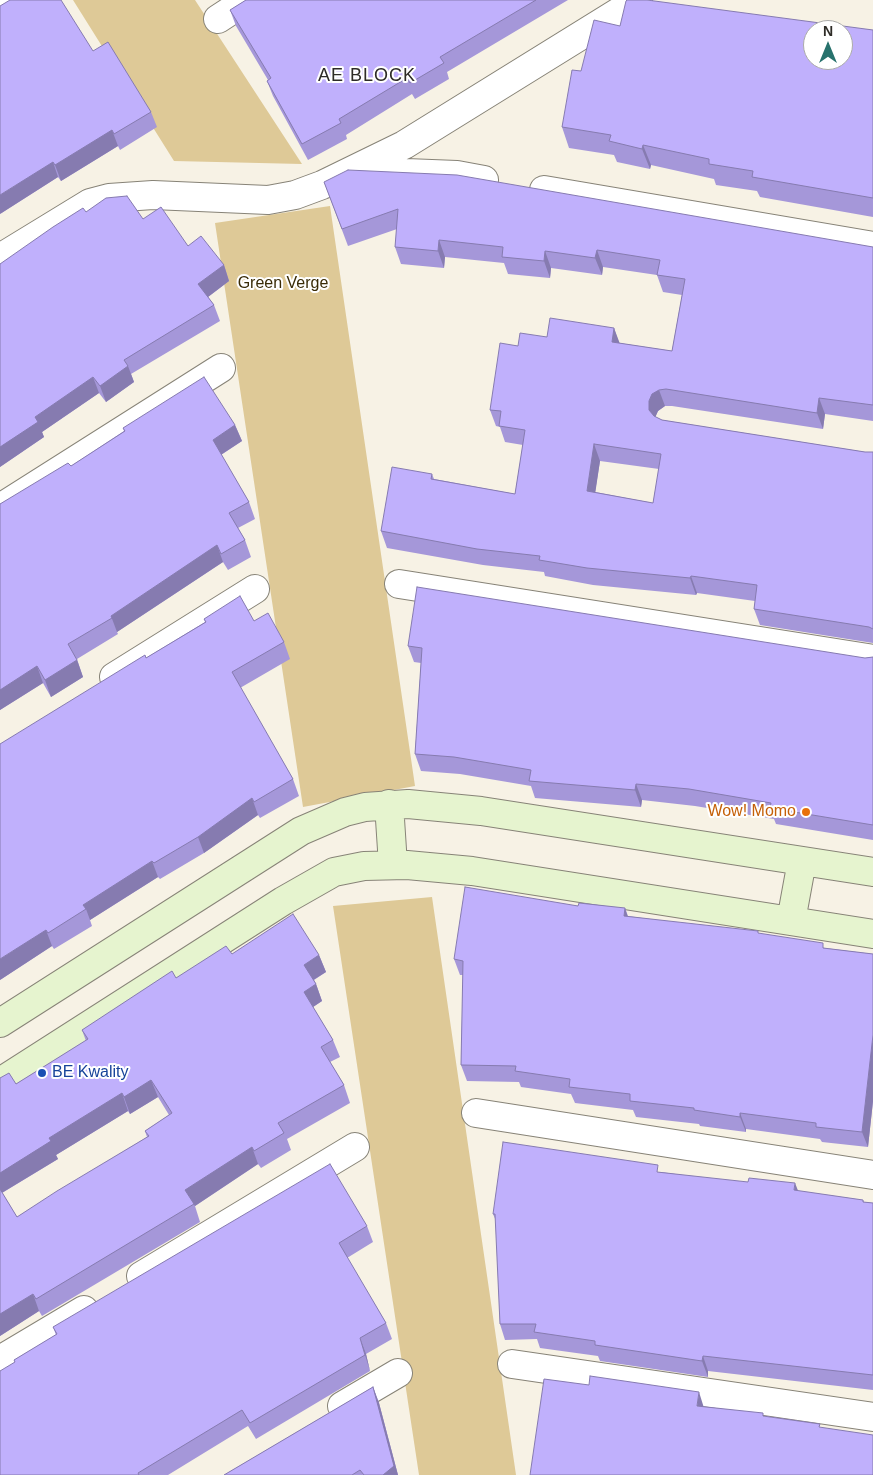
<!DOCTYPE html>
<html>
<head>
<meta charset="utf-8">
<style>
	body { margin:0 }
	#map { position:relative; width:873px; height:1475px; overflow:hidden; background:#f7f2e5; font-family:Helvetica,sans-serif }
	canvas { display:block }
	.north { position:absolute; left:803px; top:20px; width:50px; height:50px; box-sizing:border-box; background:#fff; border:1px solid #ababa9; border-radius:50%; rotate:0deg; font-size:14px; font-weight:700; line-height:20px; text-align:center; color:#2e2c27 }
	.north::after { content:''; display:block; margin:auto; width:18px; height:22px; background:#28726d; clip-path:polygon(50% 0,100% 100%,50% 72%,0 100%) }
</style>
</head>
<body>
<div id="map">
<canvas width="873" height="1475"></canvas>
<div class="north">N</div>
</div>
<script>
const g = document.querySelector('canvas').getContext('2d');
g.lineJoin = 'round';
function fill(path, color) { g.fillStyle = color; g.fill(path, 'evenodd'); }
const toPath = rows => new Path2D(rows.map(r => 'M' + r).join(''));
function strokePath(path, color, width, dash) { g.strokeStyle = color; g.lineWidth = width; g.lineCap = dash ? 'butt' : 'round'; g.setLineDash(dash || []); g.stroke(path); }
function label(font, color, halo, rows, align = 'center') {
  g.font = font + ' Helvetica,sans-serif'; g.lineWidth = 4; g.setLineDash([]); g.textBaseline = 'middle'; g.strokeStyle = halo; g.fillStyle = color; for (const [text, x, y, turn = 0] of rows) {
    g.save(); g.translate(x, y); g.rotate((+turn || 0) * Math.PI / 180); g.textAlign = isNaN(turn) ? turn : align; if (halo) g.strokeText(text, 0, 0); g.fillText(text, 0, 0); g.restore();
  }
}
fill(toPath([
	[73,0,195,0,302,164,174,161],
	[330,206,415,786,303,807,215,223],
	[432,897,516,1475,419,1475,333,906]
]), '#dec997');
const street = toPath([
	[0,2,3,0],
	[218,19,247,0],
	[355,171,457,175,484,180],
	[544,190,873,246],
	[0,258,90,203,109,198,153,195,268,200,295,195,322,185,404,145,638,0],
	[0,508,221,368],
	[399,584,873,659],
	[114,677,255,589],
	[476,1113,873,1175],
	[141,1276,355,1147],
	[0,1360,84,1310],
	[512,1364,873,1417],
	[342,1406,398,1373]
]);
const secondary = toPath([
	[389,804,393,865],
	[791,921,802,861],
	[0,1023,301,831,345,812,365,807,408,804,481,811,873,872],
	[0,1082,283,901,334,872,364,866,407,865,472,871,873,934]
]);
strokePath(street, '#878377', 30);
strokePath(secondary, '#878377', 30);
strokePath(street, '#fff', 28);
strokePath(secondary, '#e6f4cf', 28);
fill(toPath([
	[246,0,568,0,447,72,449,79,415,99,412,94,346,135,347,139,308,160,273,96,267,81,268,80,236,26,230,10],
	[620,26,864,29,873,30,873,217,760,197,757,191,716,185,714,179,651,165,650,169,617,162,614,155,569,148,562,127,581,71],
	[93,51,151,112,157,127,120,150,118,146,61,181,58,177,0,214],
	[324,182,873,247,873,421,825,414,823,429,672,406,665,406,658,411,655,417,662,420,865,452,873,452,873,643,760,625,754,609,755,601,697,593,696,595,593,585,545,576,544,572,483,565,387,548,381,531,432,474,434,479,515,494,523,445,505,442,500,427,496,426,490,410,518,346,547,337,614,328,619,343,672,351,682,295,663,292,657,275,603,267,602,275,551,268,550,278,508,274,504,263,445,257,444,268,401,264,395,247,397,229,348,246],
	[600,461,659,469,653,503,595,492],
	[86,212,143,219,188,246,224,265,229,281,208,297,214,305,220,321,131,374,134,382,106,402,99,393,42,432,44,437,0,467],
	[235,425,242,441,221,455,249,502,255,519,238,528,245,540,251,557,228,570,223,562,117,632,118,634,77,659,83,677,51,697,43,683,0,710,0,504,71,466,124,431,123,428],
	[204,619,254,621,284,642,290,659,240,688,293,779,299,796,260,818,258,815,204,853,160,879,158,877,90,920,92,926,54,949,52,946,0,980,146,658,205,622],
	[408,646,865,658,873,657,873,840,776,824,774,819,695,806,642,800,641,807,535,798,531,786,460,774,421,771,415,754,421,663,414,662],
	[578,906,625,908,628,916,759,934,825,948,873,954,873,1101,868,1147,822,1142,820,1139,746,1129,746,1132,700,1126,699,1124,636,1117,633,1110,575,1103,571,1094,521,1087,519,1082,467,1081,461,1065,463,975,460,975,454,959],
	[232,954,319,955,326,972,314,980,316,984,322,1001,313,1007,333,1040,340,1057,330,1062,344,1085,350,1103,287,1139,291,1150,261,1168,258,1164,195,1206,200,1222,42,1316,39,1311,0,1336,0,1078,16,1084,86,1041,82,1030,176,978],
	[158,1097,169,1115,145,1131,147,1137,17,1217,2,1193,58,1159,56,1155,128,1111,130,1114],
	[661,1172,863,1200,864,1202,873,1203,873,1390,708,1371,708,1377,600,1361,598,1356,540,1348,537,1339,505,1340,500,1324,496,1221,493,1214],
	[367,1226,373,1242,347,1258,386,1323,392,1339,366,1354,370,1371,256,1439,248,1426,168,1475,0,1475,15,1363,14,1360,56,1335,53,1327],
	[373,1387,379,1403,398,1475,224,1475]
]), '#a597d9');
fill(toPath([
	[112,130,118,146,61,181,55,165],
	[643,145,651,165,650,169,642,149],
	[53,162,58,177,0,214,0,195],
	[439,240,445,257,444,268,438,251],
	[597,250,603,267,602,275,595,258],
	[545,251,551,268,550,278,544,261],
	[224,265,229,281,204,300,198,284],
	[614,328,620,344,612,342],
	[128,366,134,382,106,402,100,386],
	[93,377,99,393,42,432,44,437,0,467,0,447,35,417],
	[659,390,665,406,658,411,655,418,649,410,649,401,652,394],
	[819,398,825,414,823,429,817,413],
	[235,425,242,441,219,456,213,440],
	[594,444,600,461,593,508,587,491],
	[217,545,223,562,117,632,111,616],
	[691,576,697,593,696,595,690,578],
	[77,660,83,677,51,697,45,680],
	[37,666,43,683,0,710,0,690],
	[636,784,642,800,641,807,635,790],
	[252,798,258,815,204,853,198,837],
	[152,861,158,877,90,920,86,909,83,905],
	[625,908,630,924,624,916],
	[46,930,52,946,0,980,0,959],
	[319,955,326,972,310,982,304,965],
	[316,984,322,1001,310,1009,304,992],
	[873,1035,873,1101,868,1147,862,1132],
	[151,1080,158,1097,130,1114,124,1097],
	[122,1093,128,1111,56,1155,58,1159,0,1194,0,1173,49,1138],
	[740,1113,746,1129,746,1132,740,1117],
	[252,1147,258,1164,195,1206,185,1190],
	[795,1183,801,1198,794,1190],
	[33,1294,39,1311,0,1336,0,1314],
	[360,1338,366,1354,370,1371,365,1355],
	[703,1356,708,1371,708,1377,702,1361],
	[373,1387,379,1403,398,1475,383,1475],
	[699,1392,704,1408,697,1406]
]), '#867bb0');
const building = toPath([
	[10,0,61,0,93,51,108,42,151,112,114,134,112,130,55,165,53,162,0,195,0,6,10,0],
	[246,0,536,0,440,57,444,63,410,83,407,78,339,119,341,123,302,144,267,81,271,78,230,10,246,0],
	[627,0,647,0,873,30,873,198,752,177,753,171,709,164,709,159,643,145,642,149,609,141,611,135,562,127,572,70,581,71,594,20,620,26,626,1,627,0],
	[813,30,843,30,843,60,813,60,813,30],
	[348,170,457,175,873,247,873,405,819,398,817,413,666,389,659,390,652,394,649,401,649,410,654,416,662,420,865,452,873,452,873,629,869,627,754,609,757,585,691,576,690,578,587,568,539,560,540,556,477,549,381,531,392,467,432,474,431,479,515,494,525,430,499,426,501,411,490,410,500,343,518,346,520,333,547,337,550,318,614,328,612,342,672,351,685,279,657,275,660,260,597,250,595,258,545,251,544,261,502,257,503,247,439,240,438,251,395,247,398,209,342,229,324,182,348,170],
	[594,444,661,454,653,503,587,491,594,444],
	[127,196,143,219,161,207,188,246,201,236,224,265,198,284,214,305,124,360,128,366,100,386,93,377,35,417,38,422,0,447,0,264,53,227,83,208,86,212,106,198,127,196],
	[204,377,235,425,213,440,249,502,229,513,245,540,221,554,217,545,111,616,112,618,68,644,77,660,45,680,37,666,0,690,0,504,68,463,71,466,125,431,123,428,204,377],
	[417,587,865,658,873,657,873,825,770,808,771,803,689,789,636,784,635,790,529,781,531,770,454,757,415,754,422,648,408,646,417,587],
	[240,596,254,621,268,613,284,642,232,672,293,779,254,802,252,798,198,837,154,863,152,861,83,905,86,909,48,933,46,930,0,959,0,744,145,655,146,658,206,622,204,619,240,596],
	[465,887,578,906,579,903,625,908,624,916,758,931,758,933,823,943,823,948,873,954,873,1035,862,1132,816,1127,816,1123,740,1113,740,1117,694,1110,694,1108,630,1101,630,1094,569,1087,570,1079,515,1071,516,1066,461,1065,463,961,454,959,465,887],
	[293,914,319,955,304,965,316,984,304,992,333,1040,321,1047,344,1085,278,1123,284,1133,254,1151,252,1147,185,1190,194,1204,36,1299,33,1294,0,1314,0,1189,17,1217,57,1191,149,1136,145,1131,172,1113,151,1080,124,1097,122,1093,49,1138,51,1141,0,1173,0,1078,9,1073,16,1084,88,1039,82,1030,172,971,176,978,226,946,232,954,293,914],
	[503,1142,658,1165,657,1172,748,1182,749,1178,795,1183,794,1190,863,1200,863,1202,873,1203,873,1375,703,1356,702,1361,595,1345,595,1341,534,1332,536,1324,500,1324,495,1214,493,1214,503,1142],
	[330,1164,367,1226,339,1243,386,1323,360,1338,365,1355,250,1423,242,1410,138,1473,139,1475,0,1475,0,1371,15,1362,14,1360,57,1334,53,1327,330,1164],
	[590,1376,699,1392,697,1406,763,1413,763,1416,820,1424,819,1427,873,1435,873,1475,530,1475,544,1379,589,1385,590,1376],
	[373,1387,394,1466,383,1475,364,1475,360,1470,352,1475,224,1475,373,1387]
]);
fill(building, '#c0b0fc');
strokePath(building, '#867bb0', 1);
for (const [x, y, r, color] of [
	[806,812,5,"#e8710a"],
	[42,1073,5,"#1a4fb4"]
]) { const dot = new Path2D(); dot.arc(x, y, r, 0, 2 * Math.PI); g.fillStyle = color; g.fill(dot); strokePath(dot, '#fff', 2); }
label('16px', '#392b06', '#fff', [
	["Green Verge",283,284]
]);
label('16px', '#c56008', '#fff', [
	["Wow! Momo",796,812]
], 'right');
label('16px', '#164399', '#fff', [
	["BE Kwality",52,1073]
], 'left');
g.letterSpacing = '1px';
label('18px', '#2e2c27', '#fff', [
	["AE BLOCK",367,76]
]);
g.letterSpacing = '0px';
</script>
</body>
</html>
